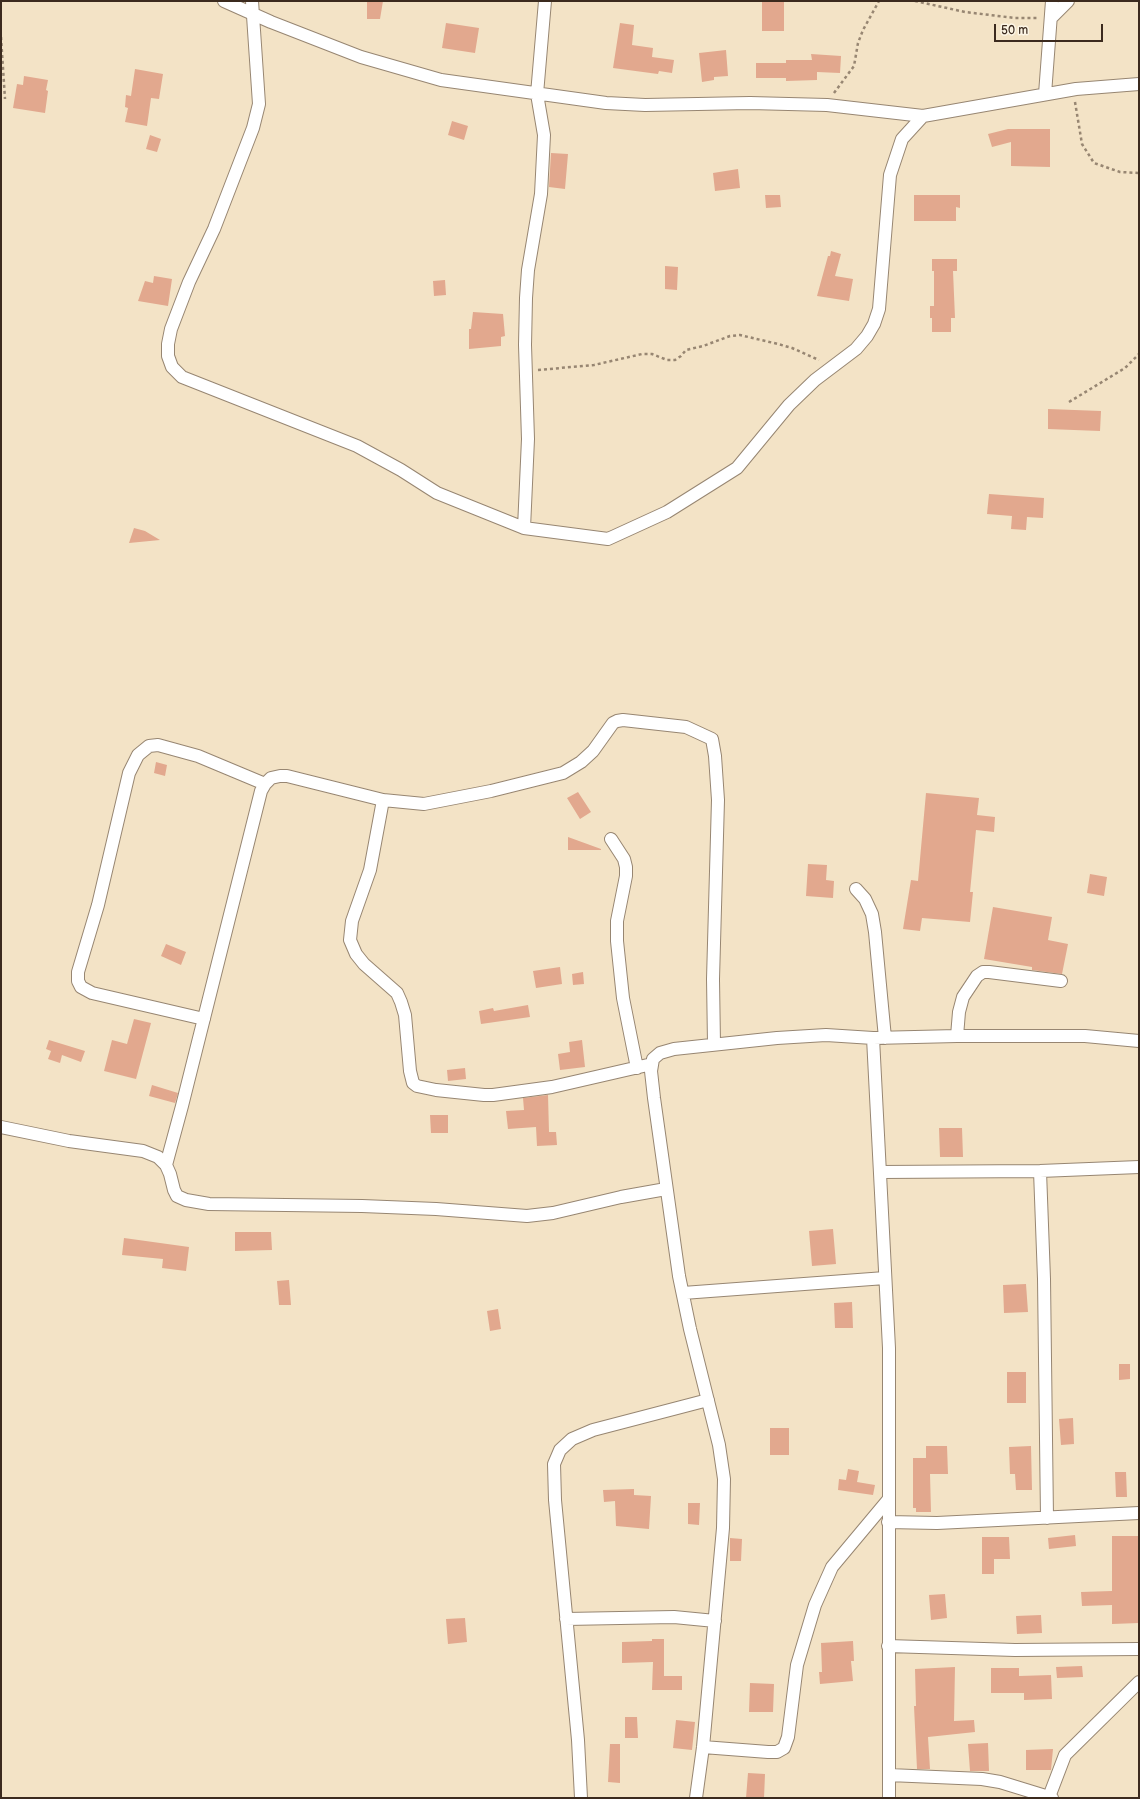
<!DOCTYPE html>
<html>
<head>
<meta charset="utf-8">
<style>
	body { margin:0 }
	#map { position:relative; width:1140px; height:1799px; overflow:hidden; background:#f3e3c6; font-family:"Balsamiq Sans",sans-serif }
	canvas { display:block }
	.frame { position:absolute; inset:0; border:2px solid #3b2a1e; pointer-events:none }
	.scale { position:absolute; left:994px; top:24px; width:109px; height:18px; box-sizing:border-box; border:2px solid #3b2a1e; border-top:0; padding-left:5px; font-size:12px; line-height:14px; white-space:nowrap; color:#3b2a1e; -webkit-text-stroke:3px #fcf5e5; paint-order:stroke }
</style>
</head>
<body>
<div id="map">
<canvas width="1140" height="1799"></canvas>
<div class="frame"></div>
<div class="scale">50 m</div>
</div>
<script>
const g = document.querySelector('canvas').getContext('2d');
g.lineJoin = 'round';
function fill(path, color) { g.fillStyle = color; g.fill(path, 'evenodd'); }
const toPath = rows => new Path2D(rows.map(r => 'M' + r).join(''));
function strokePath(path, color, width, dash) { g.strokeStyle = color; g.lineWidth = width; g.lineCap = dash ? 'butt' : 'round'; g.setLineDash(dash || []); g.stroke(path); }
fill(toPath([
	[367,1,383,1,380,19,367,19],
	[762,1,784,1,784,31,762,31],
	[446,23,479,28,475,53,442,48],
	[620,23,634,25,632,45,653,48,652,57,674,60,672,73,659,71,658,74,613,68],
	[726,50,728,76,714,77,714,80,702,82,699,53],
	[811,54,841,56,840,73,817,72,817,80,786,81,786,78,756,78,756,63,786,63,786,60,812,60],
	[135,69,163,74,159,99,151,98,147,126,125,122,128,108,125,107,126,95,131,96],
	[24,76,48,80,46,90,48,91,45,113,13,108,17,84,23,85],
	[452,121,468,126,464,140,448,135],
	[1008,129,1050,129,1050,167,1011,166,1011,142,992,147,988,134],
	[150,135,161,139,157,152,146,149],
	[551,153,568,154,565,189,549,187],
	[738,169,740,188,715,191,713,173],
	[765,195,780,195,781,207,766,208],
	[914,195,960,195,960,208,956,207,956,221,914,221],
	[831,251,841,254,835,276,853,279,849,301,817,296,828,256,830,256],
	[932,259,957,259,957,271,953,271,955,318,951,318,951,332,932,332,932,318,930,318,930,306,934,306,934,271,932,271],
	[665,266,678,267,677,290,665,289],
	[154,276,172,279,168,306,138,301,145,281,153,283],
	[445,280,446,295,434,296,433,281],
	[473,312,503,314,505,336,501,337,501,346,469,349,469,329,471,329],
	[1048,409,1101,411,1100,431,1048,429],
	[989,494,1044,498,1043,518,1027,517,1026,530,1011,529,1012,516,987,514],
	[134,528,145,531,160,540,129,543],
	[156,762,167,765,165,776,154,773],
	[578,792,591,812,580,819,567,798],
	[926,793,979,798,977,815,995,817,994,832,976,830,970,892,973,892,970,922,922,918,920,931,903,929,911,880,918,881],
	[568,837,601,849,601,850,568,850],
	[808,864,827,865,826,880,834,881,833,898,806,896],
	[1090,874,1107,877,1104,896,1087,893],
	[993,907,1052,917,1048,940,1068,944,1062,974,1032,970,1032,967,984,959],
	[166,944,186,952,181,965,161,956],
	[560,967,562,984,536,988,533,971],
	[583,972,584,984,573,985,572,974],
	[528,1005,530,1017,481,1024,479,1011,493,1008,494,1011],
	[134,1019,151,1023,136,1079,104,1071,112,1040,127,1044],
	[49,1040,85,1051,81,1062,62,1055,60,1063,48,1059,51,1051,46,1049],
	[582,1040,585,1067,560,1070,558,1054,570,1052,569,1042],
	[465,1068,466,1079,448,1081,447,1070],
	[152,1085,178,1093,175,1103,149,1096],
	[548,1095,549,1132,556,1132,557,1145,537,1146,536,1127,508,1129,506,1111,524,1110,523,1098],
	[430,1115,448,1115,448,1133,431,1133],
	[939,1128,962,1128,963,1157,940,1157],
	[833,1229,836,1264,812,1266,809,1231],
	[235,1232,271,1232,272,1250,235,1251],
	[124,1238,189,1247,186,1271,162,1268,163,1259,122,1255],
	[289,1280,291,1305,279,1305,277,1281],
	[1026,1284,1028,1312,1004,1313,1003,1285],
	[852,1302,853,1328,835,1328,834,1303],
	[498,1309,501,1329,490,1331,487,1311],
	[1119,1364,1130,1364,1130,1379,1119,1380],
	[1007,1372,1026,1372,1026,1403,1007,1403],
	[1073,1418,1074,1444,1061,1445,1059,1419],
	[770,1428,789,1428,789,1455,770,1455],
	[926,1446,947,1446,948,1474,930,1474,931,1512,916,1512,916,1508,913,1508,913,1458,926,1458],
	[1031,1446,1032,1490,1016,1490,1015,1474,1010,1474,1009,1447],
	[848,1469,859,1471,857,1482,875,1485,873,1495,838,1490,839,1479,846,1480],
	[1115,1472,1126,1472,1127,1497,1116,1497],
	[634,1489,634,1495,651,1496,649,1529,616,1526,615,1501,604,1502,603,1490],
	[688,1503,700,1503,699,1525,688,1524],
	[1075,1535,1076,1546,1049,1549,1048,1538],
	[1112,1536,1139,1536,1139,1623,1112,1624,1112,1605,1082,1606,1081,1592,1112,1591],
	[982,1537,1009,1537,1010,1559,994,1559,994,1574,982,1574],
	[730,1538,742,1539,741,1561,730,1561],
	[945,1594,947,1618,931,1620,929,1595],
	[1041,1615,1042,1633,1017,1634,1016,1616],
	[465,1618,467,1642,448,1644,446,1619],
	[652,1639,664,1639,664,1676,682,1676,682,1690,652,1690,653,1662,622,1663,622,1642,652,1641],
	[853,1641,854,1661,851,1661,853,1681,820,1684,819,1672,822,1672,821,1643],
	[1082,1666,1083,1677,1057,1678,1056,1667],
	[955,1667,954,1721,974,1720,975,1732,928,1737,930,1769,917,1769,914,1706,916,1706,915,1669],
	[991,1668,1019,1668,1019,1676,1051,1675,1052,1699,1024,1700,1024,1693,991,1693],
	[750,1683,774,1684,773,1712,749,1712],
	[625,1717,637,1717,638,1738,625,1738],
	[676,1720,695,1722,692,1750,673,1748],
	[988,1743,989,1771,970,1771,968,1744],
	[610,1744,620,1744,620,1783,608,1782],
	[1053,1749,1051,1770,1026,1770,1026,1750],
	[748,1773,765,1774,764,1798,746,1798]
]), '#e2a88e');
const street = toPath([
	[224,1,271,22,361,57,441,80,606,103,645,105,750,103,827,105,923,116],
	[252,1,259,104,253,128,214,229,189,282,171,329,168,344,168,356,172,367,182,377,357,446,401,470,437,493,524,528,608,539,667,512,737,468,789,405,815,380,856,349,867,336,874,324,879,309,890,175,902,139,923,116,1076,89,1139,84],
	[1051,18,1068,1],
	[1045,94,1052,1],
	[524,528,528,439,525,345,526,298,528,270,541,194,544,135,537,94,545,1],
	[383,800,370,870,352,921,350,940,356,954,364,964,397,993,401,1002,405,1015,410,1071,413,1083,417,1086,436,1090,484,1095,493,1095,552,1087,652,1064],
	[611,839,624,859,626,867,626,876,617,921,617,941,623,998,637,1068],
	[856,889,865,899,872,914,875,932,885,1038],
	[204,1019,92,993,81,987,78,981,78,972,98,905,129,773,138,755,149,746,158,745,198,756,265,784],
	[957,1036,959,1012,963,997,977,976,983,972,989,972,1061,981],
	[873,1038,889,1348,889,1798],
	[1,1127,69,1141,143,1151,158,1157,166,1165,170,1174,174,1190,177,1196,186,1200,209,1204,362,1206,436,1209,527,1216,553,1213,621,1197,666,1189],
	[166,1165,182,1106,261,791,265,784,271,778,280,776,287,776,383,800,424,804,491,791,563,773,581,762,593,751,613,723,617,721,623,720,686,727,712,739,715,756,718,800,713,979,714,1044],
	[1040,1171,1044,1279,1047,1518],
	[881,1172,1040,1171,1139,1167],
	[683,1293,885,1278],
	[888,1522,937,1523,1139,1513],
	[566,1619,674,1617,715,1621],
	[888,1646,1015,1650,1139,1649],
	[703,1747,768,1752,777,1752,784,1748,788,1737,797,1665,815,1605,832,1567,888,1500],
	[889,1775,982,1779,1000,1782,1052,1798],
	[1049,1797,1065,1755,1139,1682],
	[581,1798,578,1740,555,1500,554,1464,560,1450,572,1439,593,1430,708,1400],
	[696,1798,703,1747,723,1528,724,1479,719,1445,690,1329,679,1276,654,1098,651,1071,653,1059,660,1053,674,1049,777,1038,826,1035,873,1038,957,1036,1085,1036,1139,1041]
]);
strokePath(street, '#978672', 14);
strokePath(toPath([
	[915,1,965,12,1015,18,1039,18],
	[1,37,5,99],
	[834,93,854,66,858,43,863,30,879,1],
	[1075,102,1082,144,1094,163,1120,172,1139,173],
	[538,370,594,365,642,354,652,354,667,360,675,360,681,356,686,350,703,346,730,336,740,335,778,344,792,348,819,360],
	[1069,402,1125,368,1139,354]
]), '#978672', 2.5, [3, 3]);
strokePath(street, '#fff', 12);
</script>
</body>
</html>
